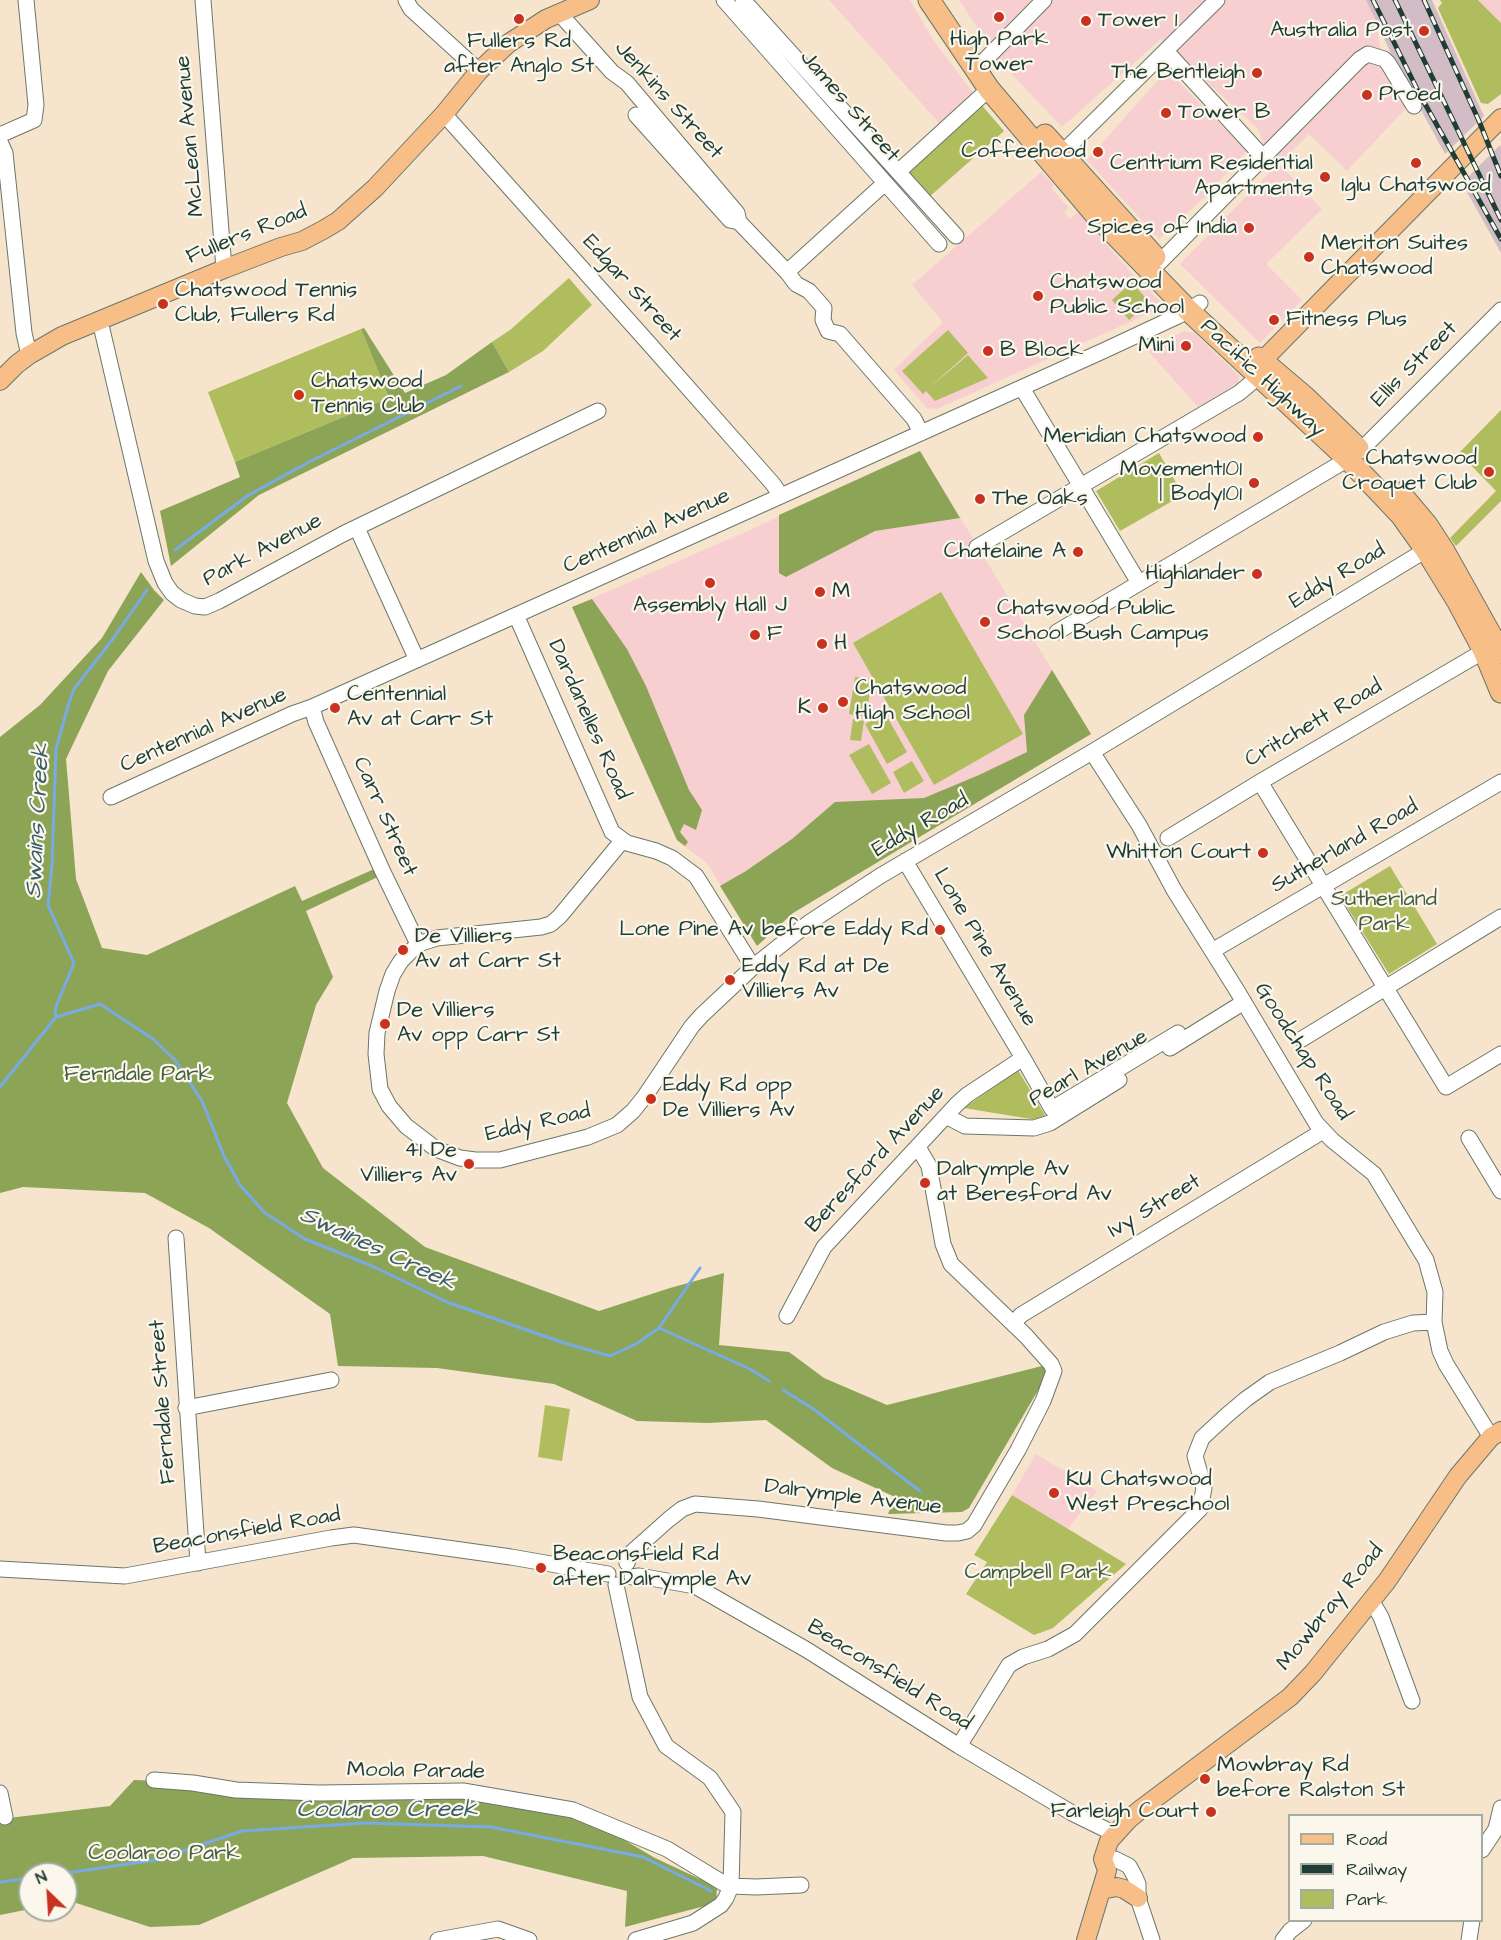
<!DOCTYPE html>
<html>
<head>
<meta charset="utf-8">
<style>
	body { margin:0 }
	#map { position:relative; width:1501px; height:1940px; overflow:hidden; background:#f7e4cd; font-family:"Architects Daughter",sans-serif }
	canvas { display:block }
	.legend { position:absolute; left:1288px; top:1814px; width:195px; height:108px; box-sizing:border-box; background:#fbf7ec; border:2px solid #a3ada2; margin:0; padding:8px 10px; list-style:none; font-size:18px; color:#1f3d34 }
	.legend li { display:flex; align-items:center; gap:12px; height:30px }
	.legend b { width:30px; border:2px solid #a3ada2 }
	.north { position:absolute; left:18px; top:1862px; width:60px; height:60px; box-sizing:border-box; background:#fbf7ec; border:2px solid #a3ada2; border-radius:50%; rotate:335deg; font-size:16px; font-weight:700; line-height:24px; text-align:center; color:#1f3d34 }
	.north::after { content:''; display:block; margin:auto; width:21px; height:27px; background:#c8321e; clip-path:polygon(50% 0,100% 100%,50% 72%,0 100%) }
</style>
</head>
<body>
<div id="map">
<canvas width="1501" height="1940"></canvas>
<ul class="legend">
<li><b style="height:8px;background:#f7be88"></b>Road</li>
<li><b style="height:8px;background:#1f3d34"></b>Railway</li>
<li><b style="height:16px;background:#b0bd5f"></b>Park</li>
</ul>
<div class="north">N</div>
</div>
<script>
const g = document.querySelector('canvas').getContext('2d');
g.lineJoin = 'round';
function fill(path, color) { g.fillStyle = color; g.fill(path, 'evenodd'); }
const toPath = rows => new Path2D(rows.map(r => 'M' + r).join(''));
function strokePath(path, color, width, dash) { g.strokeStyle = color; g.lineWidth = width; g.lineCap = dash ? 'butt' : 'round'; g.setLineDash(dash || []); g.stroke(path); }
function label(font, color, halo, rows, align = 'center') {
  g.font = font + ' "Architects Daughter",sans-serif'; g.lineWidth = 4.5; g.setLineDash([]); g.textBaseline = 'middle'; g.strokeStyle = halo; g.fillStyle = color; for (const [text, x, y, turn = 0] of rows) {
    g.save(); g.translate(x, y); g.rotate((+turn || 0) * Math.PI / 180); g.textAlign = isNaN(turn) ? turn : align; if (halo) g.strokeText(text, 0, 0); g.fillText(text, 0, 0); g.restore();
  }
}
fill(toPath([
	[829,0,910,0,934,41,974,94,940,124],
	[959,0,1420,0,1378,36,1383,65,1407,107,1347,171,1309,134,1279,164,1322,209,1266,264,1302,300,1260,343,1180,264,1273,169,1258,129,1161,39,1062,127,1001,63],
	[1478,0,1501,0,1501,23],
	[1167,70,1247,151,1204,198,1159,239,1087,160],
	[1041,172,1054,185,1051,188,1069,208,1064,212,1070,219,1078,212,1137,279,1165,306,937,409,927,408,894,370,943,322,912,285],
	[1184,331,1194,333,1239,376,1238,383,1198,407,1147,350],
	[920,451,1091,734,793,913,757,946,707,863,677,841,572,607,750,530],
	[1036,1454,1097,1491,1068,1529,1012,1495]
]), '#f7cfd1');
fill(toPath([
	[1366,0,1432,0,1484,116,1445,154,1396,64],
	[1500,145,1501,148,1501,253,1462,183]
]), '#d2bdc6');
fill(toPath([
	[1440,0,1478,0,1501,23,1501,94,1488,104,1481,103,1438,8,1442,3],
	[979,102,1004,131,928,198,903,169],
	[569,278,592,305,543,351,509,372,492,342,510,330],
	[1132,282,1149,302,1129,320,1112,300],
	[361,329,389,398,235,462,208,392],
	[948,330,968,353,928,389,968,355,988,378,935,401,926,391,923,394,902,371],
	[1501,410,1501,501,1456,546,1450,538,1496,491,1459,453],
	[1159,453,1183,495,1120,531,1096,491],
	[941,592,1023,734,934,785,853,643],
	[855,677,872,679,866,717,849,714],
	[885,713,907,752,887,764,865,724],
	[853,719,864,721,861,741,850,740],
	[869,744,891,783,872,794,849,755],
	[912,761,924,781,904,793,893,772],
	[1390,866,1437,944,1389,974,1340,896],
	[1018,1070,1049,1122,964,1108],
	[545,1405,570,1409,562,1461,538,1457],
	[1012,1495,1126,1564,1053,1628,1034,1635,966,1594,987,1562,974,1555]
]), '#b0bd5f');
fill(toPath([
	[364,328,405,393,446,375,492,342,509,372,259,495,171,566,160,511,240,477,235,462,389,398,361,329],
	[920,451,960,518,875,531,786,577,779,573,779,515],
	[141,572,154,590,164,600,108,671,66,759,76,879,102,948,147,955,295,886,302,901,381,866,384,874,306,911,333,977,316,1005,287,1103,323,1168,425,1247,599,1311,670,1288,724,1273,719,1345,789,1352,824,1378,887,1405,1046,1365,1047,1375,969,1508,962,1512,888,1514,895,1497,832,1468,766,1420,708,1423,637,1421,554,1384,437,1368,338,1366,330,1314,209,1228,145,1193,23,1187,0,1193,0,737,40,705,102,638],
	[592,599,627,649,646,686,689,790,702,810,696,830,684,824,680,832,688,842,685,846,677,840,572,607],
	[1052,670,1091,734,793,913,757,946,720,886,746,871,792,839,835,802,924,798,979,775,1027,752,1024,715],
	[134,1780,463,1791,573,1810,655,1858,717,1887,716,1903,625,1927,627,1891,483,1856,353,1858,199,1925,150,1927,70,1901,66,1902,66,1874,30,1874,30,1909,0,1915,0,1819,110,1806]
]), '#8ca456');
strokePath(toPath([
	[175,550,247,496,307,463,461,386],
	[56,1017,100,1004,153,1039,175,1060,202,1101,224,1156,240,1185,265,1213,305,1239,372,1266,447,1302,564,1343,610,1356,636,1344,659,1328,750,1369,769,1381],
	[0,1087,56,1017,55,1009,74,963,48,905,52,866,56,749,69,703,74,689,112,640,147,590],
	[659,1328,700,1268],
	[783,1390,812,1408,920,1491],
	[59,1874,156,1860,242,1831,365,1823,491,1827,643,1857,711,1891],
	[0,1882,30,1878]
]), '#78abe4', 3);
const minor = toPath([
	[203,0,224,269],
	[406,0,411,9,479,71],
	[724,0,939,244],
	[743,0,956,236],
	[559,13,612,72,627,83,737,213,739,222,787,272,796,284,809,291,824,308,823,320,828,331,840,334,914,419,921,433],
	[1166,51,1263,157],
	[974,69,984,61,1044,0],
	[444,114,653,348,773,484,781,496],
	[636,115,730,220,739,222],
	[0,135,34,120,36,105,26,0],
	[0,142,5,153,24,333,29,355],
	[1055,160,1217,0],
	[898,172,989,89],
	[1152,270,1360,59,1368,54,1384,59,1388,63,1414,106],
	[787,272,885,183],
	[100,321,156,561,165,583,172,593,181,600,195,606,205,607,219,601,343,534,598,411],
	[1022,388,1139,583],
	[1360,451,1501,310],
	[357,528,417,660],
	[977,547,1239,393,1251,383,1257,374],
	[516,615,612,832,627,843,656,851,672,858,696,876,753,967],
	[1057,632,1348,459],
	[312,707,316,722,382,870,418,944],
	[1092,752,1139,825,1174,890,1236,989,1316,1123,1332,1140,1374,1174,1426,1260,1435,1292,1434,1322,1440,1351,1446,1364,1491,1437],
	[1260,782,1446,1087,1501,1054],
	[111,797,292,714,312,707,1103,351,1178,316,1200,303],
	[1168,838,1260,782,1484,651],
	[622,841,560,916,551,924,541,927,437,938,418,944,401,961,393,974,387,991,377,1033,376,1054,380,1089,389,1106,406,1126,436,1149,460,1158,475,1160,500,1160,588,1137,617,1125,633,1111,645,1096,692,1026,702,1015,753,967,810,922,880,876,1092,752,1426,550],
	[905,861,1023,1058,1052,1109,1178,1033],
	[1212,951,1501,782],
	[1302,1039,1501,917],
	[1170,1048,1244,1002],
	[946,1116,965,1126,1034,1128,1050,1123,1119,1080],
	[1469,1138,1501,1191],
	[176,1238,198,1563],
	[787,1316,824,1247,957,1104,967,1095,1023,1058],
	[1013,1324,1021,1315,1323,1131],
	[186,1408,331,1380],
	[627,1563,631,1553,668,1520,682,1509,695,1504,758,1509,946,1533,958,1533,967,1531,974,1525,1018,1450,1043,1401,1054,1371,1051,1364,1026,1336,951,1264,943,1244,929,1166,918,1147],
	[0,1569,125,1576,331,1538,354,1535,511,1557,608,1574],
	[632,1577,639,1576,695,1586,807,1650,959,1746,1072,1813,1115,1834],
	[616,1585,640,1697,666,1746,710,1778,733,1812,731,1886,726,1898,721,1905,693,1923,636,1940],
	[1371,1600,1381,1617,1412,1701],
	[959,1746,1009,1665,1023,1657,1048,1649,1075,1634,1200,1509,1204,1488,1195,1456,1202,1438,1227,1415,1246,1399,1270,1382,1340,1353,1384,1332,1413,1323,1434,1322],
	[154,1780,193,1783,236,1790,319,1793,463,1791,573,1810,667,1849,723,1883,731,1886,756,1887,801,1885],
	[0,1793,5,1817],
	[1482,1850,1496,1829,1501,1808],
	[1115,1859,1129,1866,1135,1877,1138,1884,1138,1898,1152,1940],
	[438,1940,498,1929,529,1940],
	[1283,1940,1290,1931,1304,1920],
	[1469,1940,1472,1920]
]);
const major = toPath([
	[1258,373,1270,353,1501,118],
	[0,381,17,364,29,355,62,336,224,269,281,247,302,241,323,230,338,221,375,188,444,114,479,71,509,43,546,19,590,0],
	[1101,1890,1117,1887,1124,1889,1138,1898],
	[1086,1940,1106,1874,1107,1870,1103,1859,1109,1841,1129,1819,1141,1809,1290,1697,1313,1673,1387,1581,1458,1476,1491,1437,1501,1431]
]);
const highway = toPath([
	[929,0,989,89,1094,213,1188,310,1348,459,1401,515,1426,550,1458,602,1484,651,1501,692],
	[1045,135,1155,257],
	[1259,358,1305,397,1358,448],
	[1400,493,1427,525,1444,551,1501,653]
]);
strokePath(minor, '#6b776a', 17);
strokePath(major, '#6b776a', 20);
strokePath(highway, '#6b776a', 23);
strokePath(minor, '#fff', 15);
strokePath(major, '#f7be88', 18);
strokePath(highway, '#f7be88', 21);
const rail = toPath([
	[1373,0,1420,95,1501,239],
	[1395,0,1501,220],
	[1424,0,1479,121,1501,176]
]);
strokePath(rail, '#1f3d34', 5);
strokePath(rail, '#fbf7ec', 3, [9]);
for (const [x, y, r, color] of [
	[999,17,6,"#c8321e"],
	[519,19,6,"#c8321e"],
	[1086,21,6,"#c8321e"],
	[1424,31,6,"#c8321e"],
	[1257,73,6,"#c8321e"],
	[1367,95,6,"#c8321e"],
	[1166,113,6,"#c8321e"],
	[1098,152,6,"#c8321e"],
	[1416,163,6,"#c8321e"],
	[1325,177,6,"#c8321e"],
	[1249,228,6,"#c8321e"],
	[1309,257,6,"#c8321e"],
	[1038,296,6,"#c8321e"],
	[163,304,6,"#c8321e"],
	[1274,320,6,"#c8321e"],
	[1186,346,6,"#c8321e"],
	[988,351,6,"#c8321e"],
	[299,395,6,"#c8321e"],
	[1258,437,6,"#c8321e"],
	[1489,472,6,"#c8321e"],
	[1254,483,6,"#c8321e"],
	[980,499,6,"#c8321e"],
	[1078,552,6,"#c8321e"],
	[1257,574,6,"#c8321e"],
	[710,583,6,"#c8321e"],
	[820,592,6,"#c8321e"],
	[985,622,6,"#c8321e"],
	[755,635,6,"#c8321e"],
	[822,644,6,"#c8321e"],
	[843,702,6,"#c8321e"],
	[335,708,6,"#c8321e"],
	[823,708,6,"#c8321e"],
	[1263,853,6,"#c8321e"],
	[940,930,6,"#c8321e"],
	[403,950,6,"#c8321e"],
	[730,980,6,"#c8321e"],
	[385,1024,6,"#c8321e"],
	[651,1099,6,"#c8321e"],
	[469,1164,6,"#c8321e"],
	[925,1183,6,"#c8321e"],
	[1054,1493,6,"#c8321e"],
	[541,1568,6,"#c8321e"],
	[1205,1779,6,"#c8321e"],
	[1211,1812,6,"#c8321e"]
]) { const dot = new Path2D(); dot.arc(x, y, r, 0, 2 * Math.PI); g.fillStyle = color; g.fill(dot); strokePath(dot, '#fbf7ec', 2); }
label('22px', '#1f3d34', '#fbf7ec', [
	["Tower 1",1098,21],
	["Australia Post",1412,31,"right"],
	["High Park",999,40,"center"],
	["Tower",999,65,"center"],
	["Fullers Rd",519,42,"center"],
	["after Anglo St",519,67,"center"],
	["The Bentleigh",1245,73,"right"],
	["Proed",1379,95],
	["Tower B",1178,113],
	["Coffeehood",1086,152,"right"],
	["Centrium Residential",1313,164,"right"],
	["Apartments",1313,189,"right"],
	["Iglu Chatswood",1416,186,"center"],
	["Spices of India",1237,228,"right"],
	["Meriton Suites",1321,244],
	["Chatswood",1321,269],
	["Chatswood",1050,283],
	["Public School",1050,308],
	["Chatswood Tennis",175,291],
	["Club, Fullers Rd",175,316],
	["Fitness Plus",1286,320],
	["Mini",1174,346,"right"],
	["B Block",1000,351],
	["Chatswood",311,382],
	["Tennis Club",311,407],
	["Meridian Chatswood",1246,437,"right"],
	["Chatswood",1477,459,"right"],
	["Croquet Club",1477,484,"right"],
	["Movement101",1242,470,"right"],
	["| Body101",1242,495,"right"],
	["The Oaks",992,499],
	["Chatelaine A",1066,552,"right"],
	["Highlander",1245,574,"right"],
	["M",832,592],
	["Assembly Hall J",710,606,"center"],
	["Chatswood Public",997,609],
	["School Bush Campus",997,634],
	["F",767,635],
	["H",834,644],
	["Chatswood",855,689],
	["High School",855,714],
	["Centennial",347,695],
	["Av at Carr St",347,720],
	["K",811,708,"right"],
	["Whitton Court",1251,853,"right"],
	["Lone Pine Av before Eddy Rd",928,930,"right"],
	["De Villiers",415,937],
	["Av at Carr St",415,962],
	["Eddy Rd at De",742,967],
	["Villiers Av",742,992],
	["De Villiers",397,1011],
	["Av opp Carr St",397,1036],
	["Eddy Rd opp",663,1086],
	["De Villiers Av",663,1111],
	["41 De",457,1151,"right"],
	["Villiers Av",457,1176,"right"],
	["Dalrymple Av",937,1170],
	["at Beresford Av",937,1195],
	["KU Chatswood",1066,1480],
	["West Preschool",1066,1505],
	["Beaconsfield Rd",553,1555],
	["after Dalrymple Av",553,1580],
	["Mowbray Rd",1217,1766],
	["before Ralston St",1217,1791],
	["Farleigh Court",1199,1812,"right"]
], 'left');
label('22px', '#1f3d34', '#fbf7ec', [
	["Jenkins Street",668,101,48],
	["James Street",849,107,49],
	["McLean Avenue",191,136,-95],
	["Fullers Road",247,235,-22],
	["Edgar Street",631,289,48],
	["Ellis Street",1415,365,-45],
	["Pacific Highway",1262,379,43],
	["Centennial Avenue",647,532,-24],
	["Park Avenue",263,551,-28],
	["Eddy Road",1338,577,-31],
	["Dardanelles Road",588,720,66],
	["Critchett Road",1314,724,-30],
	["Centennial Avenue",204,731,-24],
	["Carr Street",384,817,66],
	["Eddy Road",921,826,-30],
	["Sutherland Road",1345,847,-30],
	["Lone Pine Avenue",984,948,59],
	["Goodchap Road",1302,1052,57],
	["Pearl Avenue",1089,1069,-30],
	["Eddy Road",538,1124,-13],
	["Beresford Avenue",876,1160,-47],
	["Ivy Street",1155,1207,-31],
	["Ferndale Street",164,1402,-94],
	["Dalrymple Avenue",853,1498,7],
	["Beaconsfield Road",247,1532,-10],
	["Mowbray Road",1331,1608,-51],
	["Beaconsfield Road",889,1676,32],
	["Moola Parade",416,1772,1]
]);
label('22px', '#435d3f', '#fbf7ec', [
	["Sutherland",1384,900],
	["Park",1384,925],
	["Ferndale Park",138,1075],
	["Campbell Park",1038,1573],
	["Coolaroo Park",164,1854]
]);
label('italic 24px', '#3a5e69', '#fbf7ec', [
	["Swains Creek",39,821,-87],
	["Swaines Creek",377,1250,25],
	["Coolaroo Creek",387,1811]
]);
</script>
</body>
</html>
